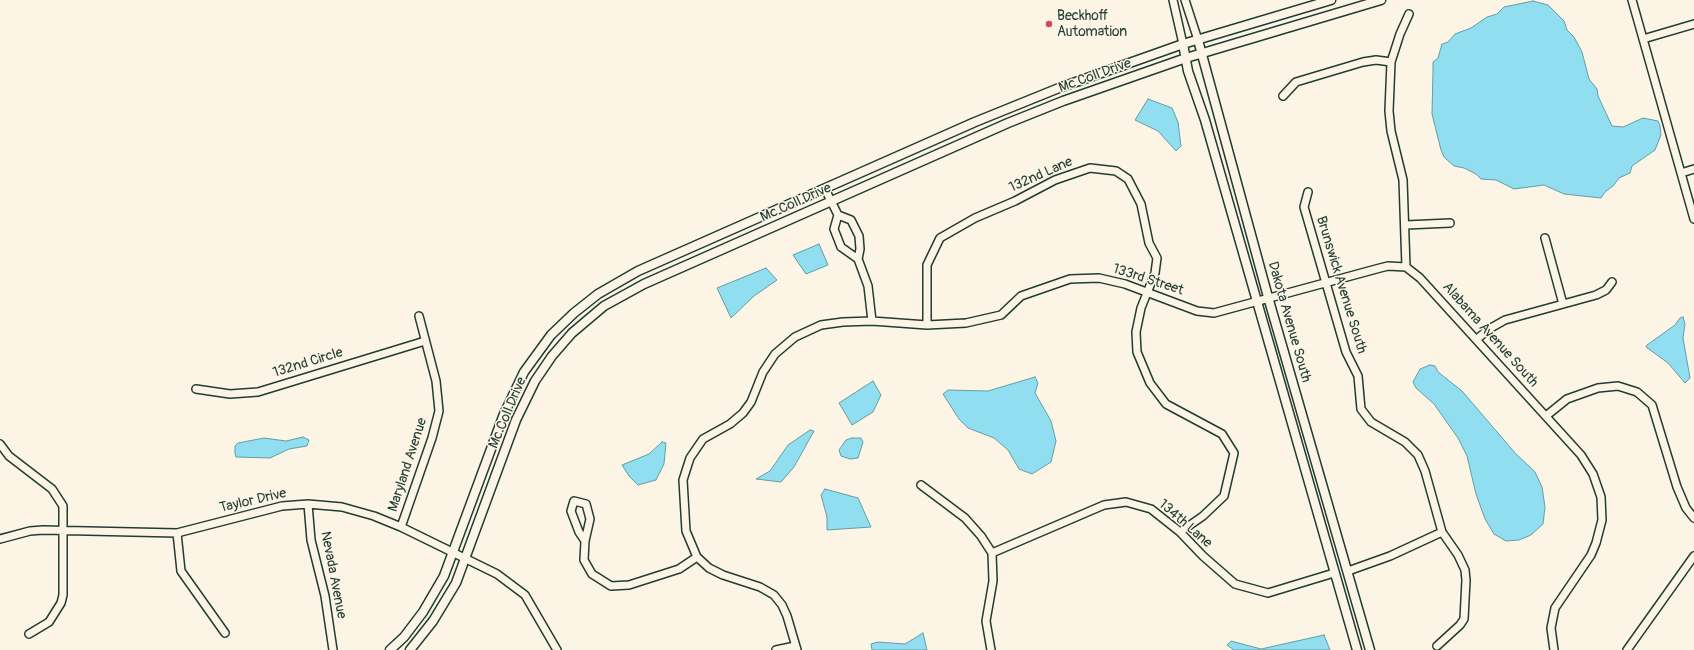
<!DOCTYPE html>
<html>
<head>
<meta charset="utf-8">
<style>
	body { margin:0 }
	canvas { display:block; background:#fcf5e5 }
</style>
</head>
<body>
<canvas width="1694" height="650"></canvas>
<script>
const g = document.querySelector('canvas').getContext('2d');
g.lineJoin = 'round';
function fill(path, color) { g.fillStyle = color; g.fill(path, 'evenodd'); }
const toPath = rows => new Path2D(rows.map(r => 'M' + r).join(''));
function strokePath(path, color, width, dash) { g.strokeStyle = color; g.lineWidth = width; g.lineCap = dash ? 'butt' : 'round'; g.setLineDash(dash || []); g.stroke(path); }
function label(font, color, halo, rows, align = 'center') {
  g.font = font + ' Pangolin,sans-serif'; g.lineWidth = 3; g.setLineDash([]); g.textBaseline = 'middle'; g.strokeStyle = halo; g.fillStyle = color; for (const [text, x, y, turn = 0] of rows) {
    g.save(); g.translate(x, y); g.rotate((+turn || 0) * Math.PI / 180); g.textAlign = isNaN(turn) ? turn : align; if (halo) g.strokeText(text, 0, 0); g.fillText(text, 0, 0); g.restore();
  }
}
const water = toPath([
	[1533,1,1548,5,1564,21,1567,30,1574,37,1582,52,1589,79,1597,89,1598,96,1612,126,1623,127,1643,118,1658,121,1660,126,1661,135,1655,150,1632,166,1630,173,1619,178,1613,186,1605,192,1601,198,1564,194,1544,185,1514,189,1496,180,1481,179,1476,174,1464,168,1454,166,1444,157,1441,150,1432,114,1433,70,1433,62,1438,58,1442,44,1448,42,1455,34,1471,28,1487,17,1497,14,1504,7,1533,1],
	[1148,99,1172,108,1178,122,1181,146,1176,151,1158,131,1135,120,1148,99],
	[819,244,828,265,806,274,793,255,819,244],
	[766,268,777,280,754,296,731,318,717,288,766,268],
	[1683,317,1685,324,1683,338,1690,378,1685,383,1668,363,1646,347,1647,345,1675,325,1680,318,1683,317],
	[1430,365,1435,366,1438,372,1462,391,1516,454,1535,472,1542,487,1545,507,1543,524,1531,535,1519,540,1506,541,1494,534,1485,519,1476,494,1467,456,1458,438,1434,404,1416,388,1413,382,1420,369,1430,365],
	[1035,377,1038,383,1035,393,1051,421,1056,441,1051,462,1032,474,1019,469,1008,450,994,438,968,428,959,419,943,394,948,390,988,391,1035,377],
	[873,381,881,395,873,412,852,425,839,403,873,381],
	[810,430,814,431,794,467,781,482,756,479,770,471,788,445,810,430],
	[303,437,309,440,307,446,289,449,270,458,236,457,235,454,235,446,238,443,264,438,286,441,303,437],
	[852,438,861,438,863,442,858,458,850,459,841,456,839,450,846,440,852,438],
	[662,442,666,443,664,464,656,480,638,485,629,476,622,465,649,454,662,442],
	[825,489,858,498,871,527,827,530,827,517,821,495,825,489],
	[923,633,927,650,872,650,871,644,878,642,905,644,923,633],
	[1324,635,1330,650,1234,650,1227,645,1231,641,1261,649,1324,635]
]);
fill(water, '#90deef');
strokePath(water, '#639ea4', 1);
const minor = toPath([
	[1173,0,1183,44],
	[1185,0,1198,40],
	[1632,0,1694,219],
	[1409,14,1400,34,1391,62,1389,111,1391,131,1403,180,1406,267,1420,278,1581,455,1593,474,1601,497,1602,520,1596,543,1591,555,1555,608,1551,628,1554,650],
	[1643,39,1694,24],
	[1283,96,1296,82,1363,62,1376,60,1391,62],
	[1681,173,1694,169],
	[825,189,838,215],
	[1308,192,1304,207,1346,352,1358,376,1361,409,1371,422,1405,442,1418,455,1425,471,1442,532,1458,555,1465,570,1466,580,1464,619,1460,625,1437,646],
	[1406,225,1450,223],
	[1545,238,1563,304],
	[858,259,841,247,834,229,838,215,851,220,859,236,860,249,858,259,868,286,872,321],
	[927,325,927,265,940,238,975,218,1015,201,1055,180,1090,168,1116,171,1128,179,1141,204,1149,243,1157,258,1155,273,1141,308,1136,332,1137,352,1150,383,1166,404,1222,434,1234,453,1224,496,1203,516,1180,532],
	[1477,339,1489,329,1505,320,1596,295,1606,290,1612,282],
	[196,389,230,394,258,392,425,341],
	[1546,416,1567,399,1598,388,1618,386,1637,392,1652,405,1677,487,1686,508,1694,518],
	[0,444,9,456,52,489,63,506,63,595,61,603,49,622,29,634],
	[921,485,965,518,981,536,992,553,993,581,986,621,991,650],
	[308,504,311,540,325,596,333,650],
	[401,527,432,438,439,411,436,381,419,316],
	[177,533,181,571,225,633],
	[0,539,30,531,43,530,177,533,282,506,308,504,342,507,374,516,401,527,497,574,525,595,557,650],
	[585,541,579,532,571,511,574,501,586,504,590,519,585,541,584,560,592,574,611,586,629,585,679,569,697,557],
	[992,553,1104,505,1126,502,1151,509,1180,532,1203,556,1235,584,1268,593,1334,573],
	[1348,571,1390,556,1442,532],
	[776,650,795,646],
	[797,650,787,616,782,605,774,595,760,587,723,575,709,568,697,557,686,531,683,480,690,458,703,439,730,424,743,413,751,402,763,372,775,354,795,337,821,325,843,322,872,321,927,325,966,323,1001,315,1021,296,1070,279,1099,278,1125,284,1197,311,1214,313,1380,268,1388,266,1406,267],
	[1627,650,1694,556]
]);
const major = toPath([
	[1198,40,1268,297,1370,650],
	[1183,44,1188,71,1205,120,1357,650],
	[390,650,404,637,423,612,444,576,504,414,524,372,551,335,574,313,598,294,638,271,975,122,1059,88,1183,44,1331,0],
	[410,650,433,621,456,583,516,420,535,381,552,356,572,333,604,306,644,284,1008,123,1063,101,1186,58,1381,0]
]);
strokePath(minor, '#1f3d34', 10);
strokePath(major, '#1f3d34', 11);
strokePath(minor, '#fcf5e5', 7);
strokePath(major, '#fcf5e5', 8);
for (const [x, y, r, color] of [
	[1049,24,4,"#d1495b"]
]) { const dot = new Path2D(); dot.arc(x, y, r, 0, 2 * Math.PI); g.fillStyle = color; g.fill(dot); strokePath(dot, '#fcf5e5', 1.5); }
label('14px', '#1f3d34', '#fcf5e5', [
	["Beckhoff",1057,16],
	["Automation",1057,32]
], 'left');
label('14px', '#1f3d34', '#fcf5e5', [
	["Mc Coll Drive",1095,76,-20],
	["132nd Lane",1041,175,-24],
	["Mc Coll Drive",796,203,-24],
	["133rd Street",1148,280,18],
	["Brunswick Avenue South",1341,285,73],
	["Dakota Avenue South",1289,322,74],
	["Alabama Avenue South",1490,335,48],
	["132nd Circle",308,363,-17],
	["Mc Coll Drive",508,413,-67],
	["Maryland Avenue",408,465,-72],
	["Taylor Drive",253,501,-13],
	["134th Lane",1185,524,41],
	["Nevada Avenue",333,575,79]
]);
</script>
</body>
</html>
